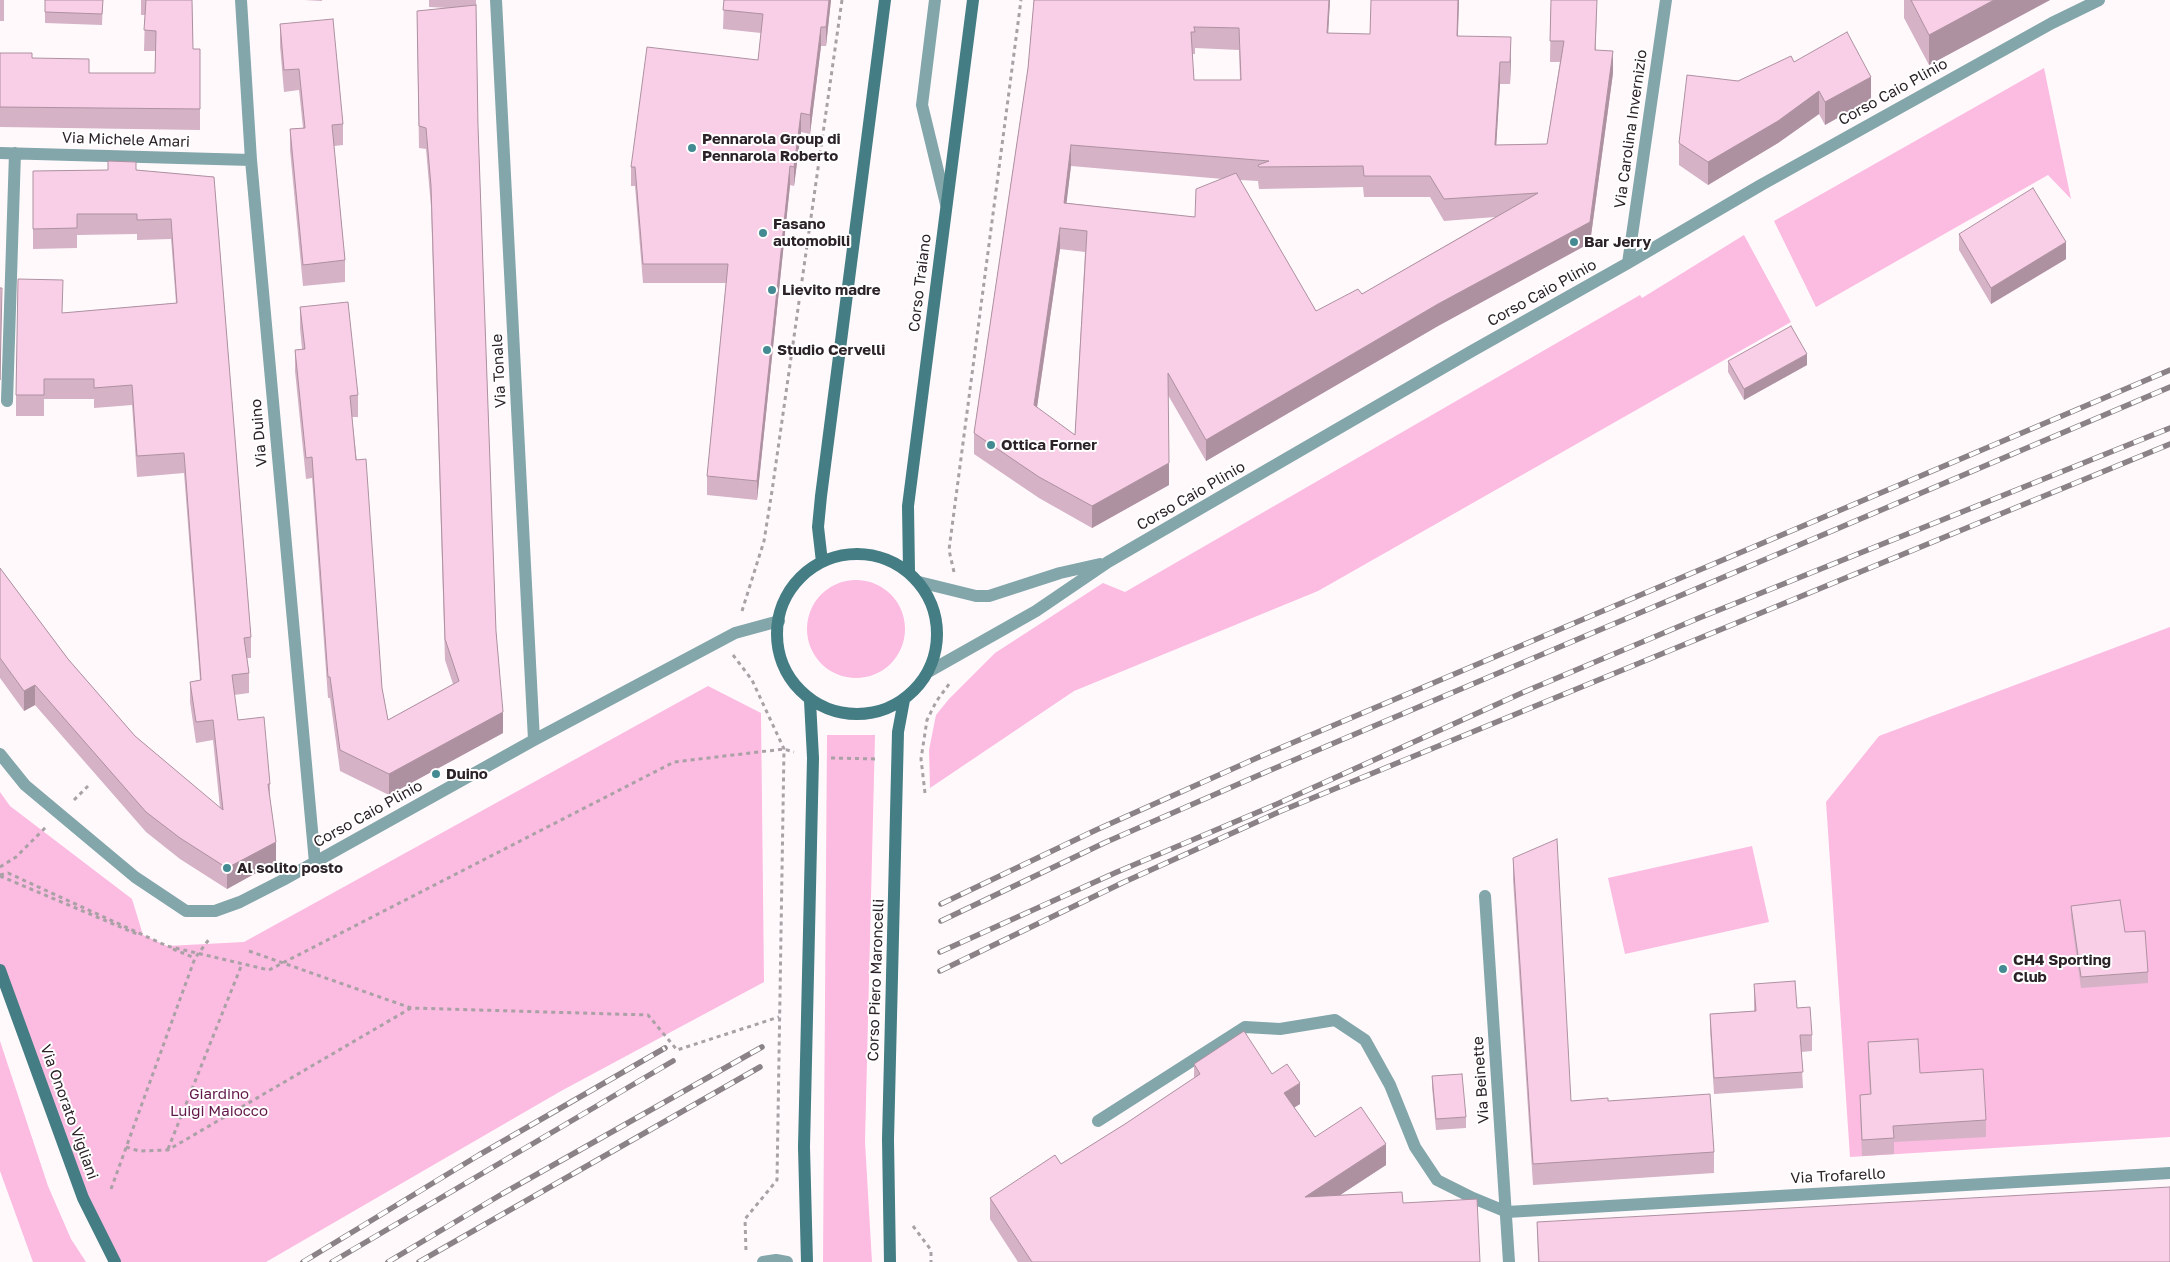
<!DOCTYPE html>
<html>
<head>
<meta charset="utf-8">
<style>
	body { margin:0 }
	canvas { display:block; background:#fff9fc }
</style>
</head>
<body>
<canvas width="2170" height="1262"></canvas>
<script>
const g = document.querySelector('canvas').getContext('2d');
g.lineJoin = 'round';
function fill(path, color) { g.fillStyle = color; g.fill(path, 'evenodd'); }
const toPath = rows => new Path2D(rows.map(r => 'M' + r).join(''));
function strokePath(path, color, width, dash) { g.strokeStyle = color; g.lineWidth = width; g.lineCap = dash ? 'butt' : 'round'; g.setLineDash(dash || []); g.stroke(path); }
function label(font, color, halo, rows, align = 'center') {
  g.font = font + ' "Golos Text",sans-serif'; g.lineWidth = 4; g.setLineDash([]); g.textBaseline = 'middle'; g.strokeStyle = halo; g.fillStyle = color; for (const [text, x, y, turn = 0] of rows) {
    g.save(); g.translate(x, y); g.rotate((+turn || 0) * Math.PI / 180); g.textAlign = isNaN(turn) ? turn : align; if (halo) g.strokeText(text, 0, 0); g.fillText(text, 0, 0); g.restore();
  }
}
fill(toPath([
	[2044,68,2071,199,2048,175,1816,307,1774,221],
	[1744,235,1791,322,1318,591,1074,691,930,788,929,750,936,715,949,699,995,653,1103,583,1125,592,1640,295,1642,298],
	'807 629a49 49 0 1 1 98 0a49 49 0 1 1-98 0Z',
	[2170,627,2170,1137,1850,1157,1826,802,1879,736],
	[708,686,761,713,764,982,561,1091,266,1262,115,1262,102,1236,0,970,0,792,10,806,132,899,143,935,167,946,244,942],
	[827,735,875,735,865,1142,872,1262,823,1262],
	[1752,846,1769,922,1625,954,1608,878],
	[0,1041,48,1186,71,1239,86,1262,33,1262,0,1171]
]), '#fcbbe1');
strokePath(toPath([
	[954,572,949,550,1021,0],
	[742,611,764,541,772,491,842,0],
	[733,655,752,680,784,749,777,1180,745,1219,746,1251],
	[831,758,878,759],
	[925,793,921,759,927,720,936,702,949,684],
	[74,800,88,786],
	[0,867,16,857,46,827],
	[0,875,8,873,167,946,269,970,674,762,784,749,794,752],
	[0,876,137,934],
	[173,949,195,958],
	[249,951,411,1008,648,1015,677,1050,779,1017],
	[126,1147,139,1151,168,1150,411,1008],
	[168,1149,242,964],
	[111,1189,195,958,210,938],
	[913,1226,931,1250,931,1262]
]), '#a9a1a5', 3, [4, 4]);
strokePath(toPath([
	[935,0,922,105,946,204],
	[1098,1121,1245,1027,1280,1029,1335,1020,1365,1040,1390,1085,1415,1147,1437,1180,1473,1198,1507,1212]
]), '#82a6aa', 12);
strokePath(toPath([
	[241,0,251,160,315,863],
	[496,0,534,740],
	[0,153,251,160],
	[1628,263,1666,0],
	[7,401,15,153],
	[919,582,976,596,989,596,1060,573,1100,564],
	[928,672,1036,611,1108,562,1472,351,1628,263,1761,185,2052,23,2099,0],
	[0,754,25,785,135,877,186,911,215,911,240,902,283,880,534,740,735,633,779,621],
	[1485,896,1509,1262],
	[1507,1212,2170,1173],
	[763,1262,776,1260,787,1262]
]), '#82a6aa', 12);
strokePath(toPath([
	'777 634a80 80 0 1 1 160 0a80 80 0 1 1-160 0Z',
	[822,562,818,527,821,496,885,0],
	[909,571,908,506,973,0],
	[0,970,83,1198,115,1262],
	[807,1262,804,1147,813,758,810,701],
	[890,1262,888,1139,898,732,904,700]
]), '#447d83', 12);
const rail = toPath([
	[941,904,1096,830,1259,757,2170,370],
	[941,921,1104,843,1266,772,2170,387],
	[940,952,1117,872,1277,804,1524,692,1699,618,2170,428],
	[940,971,1122,883,1281,811,2170,444],
	[303,1262,479,1155,665,1048],
	[332,1262,673,1061],
	[388,1262,502,1194,762,1047],
	[419,1262,760,1067]
]);
strokePath(rail, '#8a8286', 5.5);
strokePath(rail, '#fff', 4, [11]);
fill(toPath([
	[0,0,4,0,4,21,0,21],
	[45,0,103,0,102,25,45,23],
	[141,0,192,0,193,49,200,49,200,130,0,127,0,53,32,58,89,73,155,73,155,51,144,51,145,15,141,15],
	[304,0,322,0,322,1],
	[429,0,476,0,478,126,496,631,503,733,389,795,340,771,330,698,328,698,312,478,306,479,295,371,295,350,302,349,300,328,300,307,358,395,358,417,352,417,382,688,388,720,453,684,445,660,431,207,426,149,419,148,417,32,417,11,448,8,429,7],
	[724,0,831,0,826,46,821,46,810,134,801,132,794,186,790,185,757,500,707,495,707,476,726,283,643,283,635,186,631,186,631,167,758,60,761,33,723,29],
	[1034,0,1330,0,1328,33,1370,34,1371,0,1459,0,1458,36,1511,59,1510,84,1500,84,1496,145,1547,144,1560,62,1550,62,1551,0,1596,50,1613,73,1590,243,1438,326,1206,461,1168,395,1169,485,1092,528,1039,498,974,454,974,433,1028,68],
	[1195,48,1239,50,1240,80,1194,80,1192,54,1195,54],
	[1071,166,1223,179,1195,217,1066,203],
	[1240,180,1258,181,1259,189,1363,187,1364,197,1430,197,1444,221,1495,217,1362,294,1316,311],
	[1060,249,1085,252,1075,435,1037,408],
	[1904,0,2050,0,1929,65,1904,18],
	[280,24,343,124,343,145,334,146,345,260,345,282,303,286,290,150,290,129,303,128,299,90,284,92,280,46],
	[1794,62,1871,99,1825,125,1819,114,1778,143,1708,185,1679,165,1679,143,1738,81],
	[136,170,214,177,251,637,251,658,247,658,249,673,249,693,234,695,238,720,270,784,270,800,276,862,227,889,180,859,146,832,35,705,24,711,0,678,0,568,68,659,135,736,220,808,213,740,196,743,190,702,190,682,200,680,184,473,137,477,132,405,94,408,94,399,44,399,44,416,16,416,16,395,63,313,176,303,171,239,137,240,137,234,77,235,77,248,33,249,33,171],
	[1959,234,2066,259,1991,304,1959,250],
	[1728,361,1807,365,1744,400,1728,372],
	[1513,858,1571,1101,1608,1101,1714,1152,1714,1173,1533,1185,1513,880],
	[2071,906,2125,932,2148,972,2148,983,2081,988,2071,917],
	[1754,984,1797,1008,1812,1035,1812,1051,1801,1052,1803,1088,1714,1094,1710,1030,1710,1014,1754,1011],
	[1868,1042,1920,1073,1986,1120,1986,1137,1894,1142,1894,1154,1862,1156,1860,1111,1860,1095,1870,1094,1868,1058],
	[1194,1064,1272,1074,1300,1104,1294,1107,1315,1137,1386,1165,1340,1195,1403,1203,1480,1262,1018,1262,990,1219,990,1198,1061,1164,1125,1124,1194,1078],
	[1432,1076,1466,1117,1466,1128,1436,1130,1432,1087],
	[1537,1222,2170,1262,1538,1262]
]), '#d5b2c6');
fill(toPath([
	[829,0,831,0,826,46,826,27],
	[1329,0,1330,0,1327,54,1327,33],
	[1458,0,1459,0,1457,57,1457,36],
	[1597,0,1595,72,1595,50],
	[1994,0,2050,0,1929,65,1929,35],
	[821,27,821,46,810,134,810,115],
	[1511,37,1511,59,1510,84,1510,62],
	[1613,51,1613,73,1590,243,1438,326,1206,461,1206,440,1438,304,1590,222],
	[1500,62,1500,84,1495,166,1495,145],
	[1871,77,1871,99,1825,125,1825,102],
	[1819,91,1819,114,1778,143,1708,185,1708,162],
	[801,113,801,132,794,186,794,167],
	[1071,145,1071,166,1064,224,1064,203],
	[790,166,790,185,757,500,757,481],
	[1060,228,1060,249,1034,427,1034,405],
	[2066,242,2066,259,1991,304,1991,288],
	[1807,354,1807,365,1744,400,1744,389],
	[1169,463,1169,485,1092,528,1092,506],
	[35,685,35,705,24,711,24,691],
	[503,712,503,733,389,795,389,774],
	[276,842,276,862,227,889,227,868],
	[1300,1083,1300,1104,1284,1114,1284,1093],
	[1386,1144,1386,1165,1305,1218,1305,1197]
]), '#ae91a1');
const building = toPath([
	[45,0,103,0,102,14,45,12,45,0],
	[146,0,192,0,193,49,200,49,200,109,0,107,0,53,32,53,32,58,89,59,89,73,155,73,156,31,144,30,146,0],
	[724,0,829,0,826,27,821,27,810,115,801,113,794,167,790,166,757,481,707,476,728,264,643,264,635,167,631,167,647,47,758,60,763,14,723,10,724,0],
	[1034,0,1329,0,1327,33,1370,34,1371,0,1458,0,1457,36,1511,37,1510,62,1500,62,1495,145,1547,144,1564,41,1550,41,1551,0,1597,0,1595,50,1613,51,1590,222,1438,304,1206,440,1168,373,1169,463,1092,506,1039,477,974,433,1028,68,1034,0],
	[1194,27,1239,28,1241,80,1194,80,1191,32,1195,32,1194,27],
	[1071,145,1269,161,1258,165,1259,167,1363,166,1364,176,1430,176,1444,199,1538,193,1381,283,1362,294,1358,289,1316,311,1236,173,1196,189,1195,217,1064,203,1071,145],
	[1060,228,1087,231,1075,435,1034,405,1060,228],
	[1911,0,1994,0,1929,35,1911,0],
	[476,5,478,126,496,631,503,712,389,774,340,750,330,677,328,677,312,457,306,458,295,350,305,349,300,307,348,302,358,395,350,396,356,460,366,459,382,688,388,720,459,681,445,639,431,186,426,128,419,126,417,11,476,5],
	[333,19,343,124,332,125,345,260,303,265,290,129,305,128,299,69,284,70,280,24,333,19],
	[1847,32,1871,77,1825,102,1819,91,1778,121,1708,162,1679,143,1687,75,1738,81,1791,56,1794,62,1847,32],
	[108,161,136,162,136,170,214,177,251,637,244,638,249,673,232,675,238,720,264,717,270,784,268,784,276,842,227,868,180,838,146,812,35,685,24,691,0,658,0,568,68,659,135,736,223,810,213,720,196,722,190,682,201,680,184,453,137,456,132,385,94,388,94,379,44,379,44,395,16,395,18,279,63,280,62,313,177,303,171,219,137,220,137,214,77,214,77,228,33,229,33,171,108,170,108,161],
	[2033,188,2066,242,1991,288,1959,234,2033,188],
	[0,288,2,288,0,380,0,288],
	[1791,326,1807,354,1744,389,1728,361,1791,326],
	[1557,839,1571,1101,1608,1098,1608,1101,1710,1094,1714,1152,1533,1164,1513,858,1557,839],
	[2120,900,2125,932,2145,931,2148,972,2081,977,2071,906,2120,900],
	[1795,981,1797,1008,1810,1007,1812,1035,1800,1035,1803,1072,1714,1078,1710,1014,1756,1011,1754,984,1795,981],
	[1244,1031,1272,1074,1287,1064,1300,1083,1284,1093,1315,1137,1361,1107,1386,1144,1305,1197,1402,1192,1403,1203,1477,1199,1480,1262,1032,1262,990,1198,1055,1155,1061,1164,1125,1124,1200,1074,1194,1064,1244,1031],
	[1918,1039,1920,1073,1983,1069,1986,1120,1893,1126,1894,1138,1862,1140,1860,1095,1871,1094,1868,1042,1918,1039],
	[1462,1074,1466,1117,1436,1119,1432,1076,1462,1074],
	[2170,1187,2170,1262,1539,1262,1537,1222,2170,1187]
]);
fill(building, '#f8cfe6');
strokePath(building, '#ae91a1', 1);
for (const [x, y, r, color] of [
	[692,148,5,"#438a92"],
	[763,233,5,"#438a92"],
	[1574,242,5,"#438a92"],
	[772,290,5,"#438a92"],
	[767,350,5,"#438a92"],
	[991,445,5,"#438a92"],
	[436,774,5,"#438a92"],
	[227,868,5,"#438a92"],
	[2003,969,5,"#438a92"]
]) { const dot = new Path2D(); dot.arc(x, y, r, 0, 2 * Math.PI); g.fillStyle = color; g.fill(dot); strokePath(dot, '#fff', 2); }
label('15px', '#2c2328', '#fff', [
	["Corso Caio Plinio",1893,92,-29],
	["Via Carolina Invernizio",1631,129,-82],
	["Via Michele Amari",126,140,2],
	["Corso Traiano",920,283,-83],
	["Corso Caio Plinio",1542,293,-29],
	["Via Tonale",499,371,-93],
	["Via Duino",259,433,-95],
	["Corso Caio Plinio",1191,496,-30],
	["Corso Caio Plinio",368,814,-29],
	["Corso Piero Maroncelli",876,980,-88],
	["Via Beinette",1481,1080,-94],
	["Via Onorato Vigliani",69,1112,70],
	["Via Trofarello",1838,1176,-3]
]);
label('bold 15px', '#2c2328', '#fff', [
	["Pennarola Group di",702,139],
	["Pennarola Roberto",702,156],
	["Fasano",773,224],
	["automobili",773,241],
	["Bar Jerry",1584,242],
	["Lievito madre",782,290],
	["Studio Cervelli",777,350],
	["Ottica Forner",1001,445],
	["Duino",446,774],
	["Al solito posto",237,868],
	["CH4 Sporting",2013,960],
	["Club",2013,977]
], 'left');
label('15px', '#611749', '#fff', [
	["Giardino",219,1094],
	["Luigi Maiocco",219,1111]
]);
</script>
</body>
</html>
